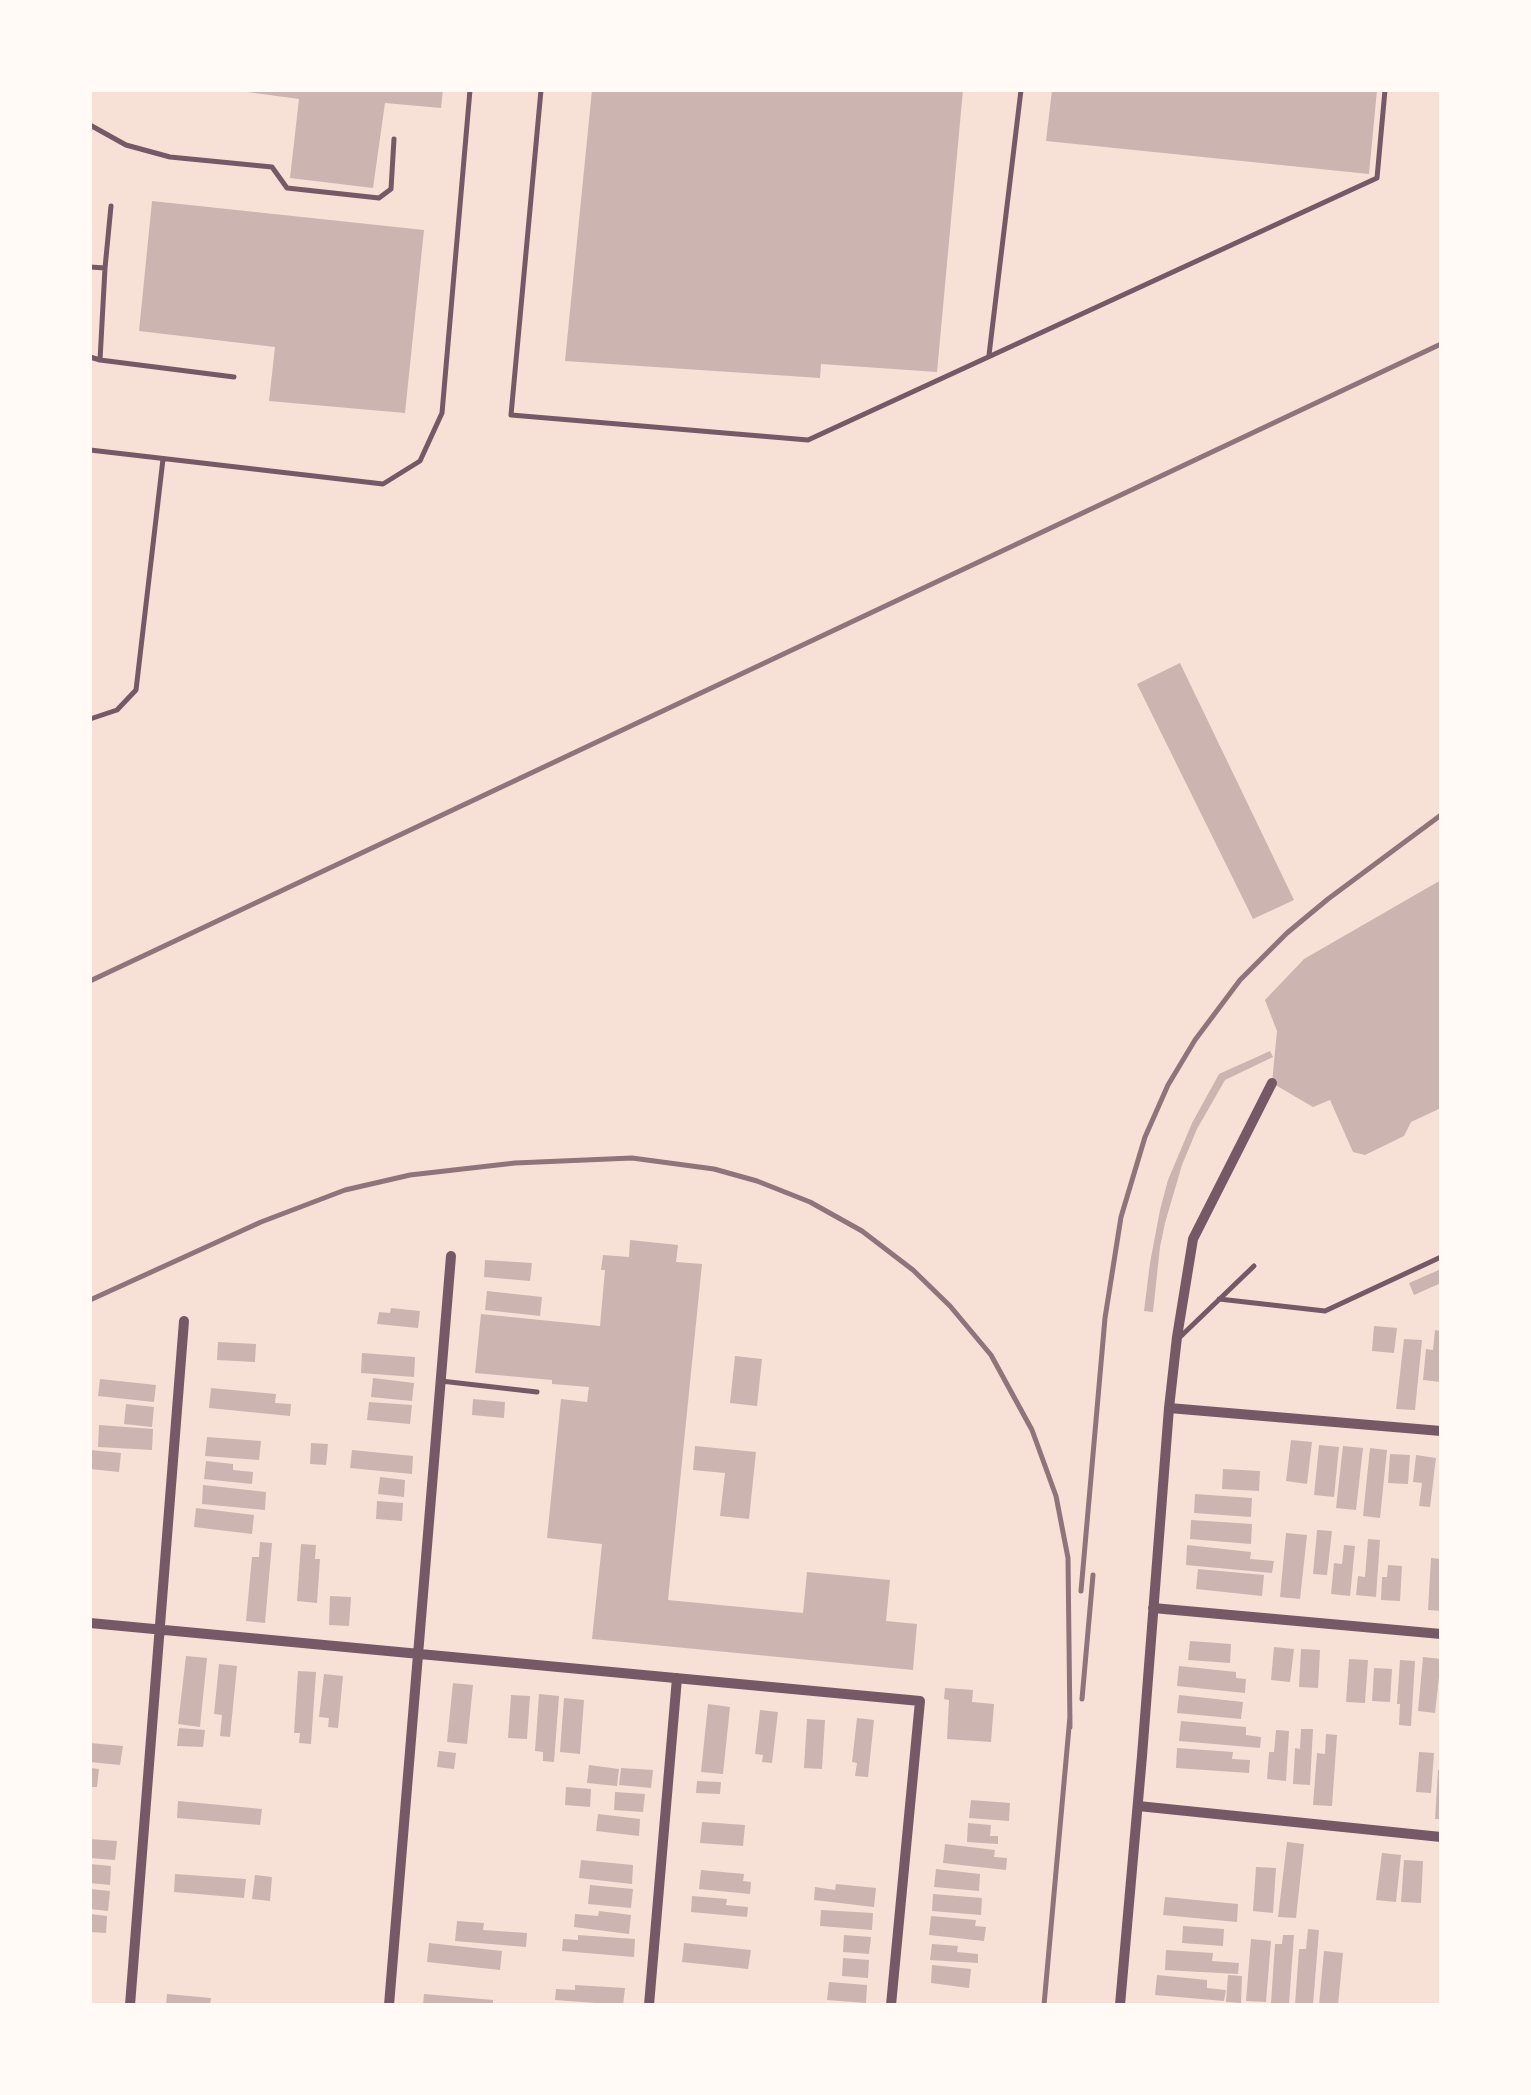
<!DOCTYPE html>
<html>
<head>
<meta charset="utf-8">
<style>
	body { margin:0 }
	#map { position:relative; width:1531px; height:2095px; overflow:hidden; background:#f7e1d7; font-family:"Crimson Pro",serif }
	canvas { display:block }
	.frame { position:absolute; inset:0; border:92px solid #fffaf5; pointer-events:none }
</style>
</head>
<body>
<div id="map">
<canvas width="1531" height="2095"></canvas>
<div class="frame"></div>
</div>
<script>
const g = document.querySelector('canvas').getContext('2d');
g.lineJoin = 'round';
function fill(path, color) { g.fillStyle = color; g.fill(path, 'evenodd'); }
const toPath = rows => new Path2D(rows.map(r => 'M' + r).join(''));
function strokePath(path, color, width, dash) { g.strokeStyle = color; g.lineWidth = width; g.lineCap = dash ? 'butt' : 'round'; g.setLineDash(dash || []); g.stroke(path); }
fill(toPath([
	[247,90,443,90,441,108,385,103,373,188,290,178,299,99,247,92],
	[592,90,963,90,937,372,821,364,820,378,565,361],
	[1052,90,1377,90,1369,174,1046,141],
	[152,201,424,230,405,413,269,401,275,347,139,331],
	[1180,663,1294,900,1253,919,1137,684],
	[1441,880,1441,1108,1411,1122,1404,1136,1365,1155,1353,1152,1330,1100,1313,1107,1272,1083,1277,1031,1265,1000,1304,959],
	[1270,1051,1273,1057,1225,1080,1197,1129,1182,1165,1165,1223,1160,1247,1153,1312,1144,1311,1150,1263,1160,1210,1168,1180,1192,1123,1219,1074],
	[630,1240,678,1245,676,1262,702,1264,668,1600,803,1613,807,1572,890,1580,886,1621,917,1624,913,1670,592,1639,602,1544,547,1538,561,1399,587,1402,589,1387,552,1384,552,1380,475,1373,481,1314,600,1326,605,1270,601,1270,603,1255,629,1257],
	[485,1260,532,1263,530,1281,484,1277],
	[1441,1269,1441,1283,1414,1295,1409,1283],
	[487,1291,542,1297,540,1316,485,1310],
	[391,1308,420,1311,418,1328,377,1324,379,1312,390,1313],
	[1374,1326,1397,1328,1394,1353,1372,1351],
	[1435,1330,1441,1331,1441,1382,1423,1380,1426,1349,1433,1350],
	[1404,1339,1422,1340,1415,1410,1396,1409],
	[218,1342,256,1344,255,1362,217,1360],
	[362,1353,415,1357,414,1377,361,1373],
	[735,1356,762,1359,757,1406,730,1403],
	[373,1378,414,1383,412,1401,371,1397],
	[100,1379,156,1385,154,1402,98,1396],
	[211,1388,276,1394,275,1403,291,1404,290,1416,209,1408],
	[473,1399,505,1402,504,1418,472,1415],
	[369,1402,412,1405,410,1424,367,1420],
	[126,1404,154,1407,152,1427,124,1424],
	[99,1425,153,1429,152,1450,98,1447],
	[207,1437,261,1441,259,1460,205,1456],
	[1291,1440,1312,1442,1307,1484,1286,1481],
	[311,1443,328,1444,326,1465,310,1464],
	[1319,1445,1339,1447,1334,1497,1314,1495],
	[695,1446,756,1452,749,1519,720,1516,725,1473,693,1470],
	[1343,1446,1363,1448,1356,1510,1336,1508],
	[1370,1448,1387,1450,1380,1518,1363,1516],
	[90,1450,121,1453,119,1472,90,1469],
	[352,1450,413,1456,412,1474,350,1468],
	[1390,1454,1410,1455,1408,1484,1388,1483],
	[1416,1455,1436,1458,1430,1507,1419,1506,1422,1483,1413,1482],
	[206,1461,233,1464,233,1470,253,1472,252,1484,204,1479],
	[1223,1469,1260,1471,1259,1491,1222,1489],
	[380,1477,405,1480,404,1497,378,1494],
	[203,1485,266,1492,265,1510,202,1504],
	[1195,1494,1252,1498,1251,1517,1194,1513],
	[377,1501,403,1503,402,1521,376,1519],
	[196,1508,254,1515,252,1534,194,1527],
	[1191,1520,1252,1524,1251,1544,1190,1539],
	[1317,1530,1332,1531,1327,1575,1313,1574],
	[1286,1533,1307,1535,1300,1599,1280,1597],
	[1368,1539,1380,1540,1376,1597,1356,1595,1358,1576,1365,1577],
	[260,1542,272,1543,265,1623,246,1621,252,1557,259,1557],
	[301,1544,316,1545,315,1559,320,1559,317,1603,297,1601],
	[1187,1545,1251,1552,1250,1559,1274,1561,1272,1573,1186,1565],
	[1344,1545,1355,1546,1350,1596,1331,1594,1334,1563,1342,1564],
	[1431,1558,1441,1559,1441,1611,1428,1610],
	[1388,1565,1402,1566,1400,1601,1381,1600,1382,1577,1387,1577],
	[1198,1569,1264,1575,1262,1596,1196,1589],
	[330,1596,351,1597,349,1626,329,1625],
	[1190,1641,1231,1644,1230,1663,1188,1660],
	[1274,1647,1294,1649,1290,1682,1271,1680],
	[1301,1649,1320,1650,1318,1688,1299,1687],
	[186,1656,207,1658,200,1727,178,1724],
	[1423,1657,1441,1659,1435,1713,1418,1711],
	[1349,1659,1368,1660,1365,1703,1346,1702],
	[1400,1660,1415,1661,1411,1726,1399,1725,1400,1704,1397,1704],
	[219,1664,237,1666,230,1737,220,1736,222,1715,214,1714],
	[1179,1666,1236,1672,1236,1678,1246,1679,1245,1693,1177,1686],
	[1374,1668,1392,1669,1390,1702,1372,1701],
	[298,1671,316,1672,311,1744,299,1743,300,1733,294,1733],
	[324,1674,343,1676,338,1728,328,1727,329,1718,319,1717],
	[453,1683,473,1685,467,1744,447,1742],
	[945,1688,973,1690,972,1702,994,1704,991,1742,947,1739,949,1700,944,1699],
	[539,1694,559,1696,554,1762,543,1761,543,1752,535,1751],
	[511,1695,530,1696,527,1739,508,1738],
	[1179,1695,1243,1702,1241,1719,1177,1713],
	[564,1698,584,1700,580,1754,560,1752],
	[708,1704,730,1707,723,1774,701,1772],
	[760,1710,778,1712,772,1763,762,1762,763,1755,755,1754],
	[857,1718,874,1720,868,1777,855,1776,857,1763,852,1762],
	[807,1719,825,1720,822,1769,804,1768],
	[1181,1721,1246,1727,1246,1735,1261,1737,1260,1748,1179,1741],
	[179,1728,205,1730,203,1747,177,1746],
	[1301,1729,1313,1729,1310,1785,1293,1784,1295,1748,1300,1749],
	[1276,1730,1289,1731,1286,1781,1267,1779,1269,1752,1274,1752],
	[1326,1734,1337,1735,1332,1806,1313,1805,1317,1753,1325,1754],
	[90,1743,123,1746,120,1765,90,1762],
	[1177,1748,1233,1752,1232,1759,1250,1760,1249,1773,1176,1768],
	[439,1751,456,1753,454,1769,437,1767],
	[1419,1752,1434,1753,1431,1793,1416,1792],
	[589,1765,619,1769,617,1786,587,1783],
	[90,1768,99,1769,97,1787,90,1787],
	[621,1768,653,1770,651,1788,619,1785],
	[1438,1770,1441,1770,1441,1819,1435,1819],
	[697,1781,721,1782,720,1794,696,1793],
	[566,1787,591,1789,590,1807,565,1805],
	[615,1792,645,1794,643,1812,614,1810],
	[971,1800,1010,1803,1009,1821,969,1818],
	[178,1801,262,1809,260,1825,177,1818],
	[598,1814,640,1819,639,1836,596,1831],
	[702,1822,745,1825,743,1846,700,1843],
	[968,1823,991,1825,990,1836,998,1836,998,1844,967,1842],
	[90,1839,117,1841,115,1860,90,1858],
	[1287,1842,1304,1844,1296,1918,1278,1917],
	[945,1844,995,1850,994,1857,1007,1858,1006,1870,943,1863],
	[1382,1853,1401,1855,1396,1902,1376,1900],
	[581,1860,633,1865,632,1884,579,1878],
	[1404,1860,1423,1861,1421,1903,1401,1902],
	[90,1864,111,1866,110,1885,90,1883],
	[1256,1867,1276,1868,1273,1913,1253,1911],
	[936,1869,980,1874,979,1891,934,1887],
	[701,1870,744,1874,743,1881,751,1882,750,1894,699,1889],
	[175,1874,246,1879,244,1898,174,1892],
	[255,1875,272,1877,270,1901,252,1899],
	[836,1884,876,1888,874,1907,814,1900,815,1887,835,1890],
	[590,1885,633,1889,631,1908,588,1904],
	[90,1889,110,1891,108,1911,90,1909],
	[933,1894,982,1898,981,1915,932,1911],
	[692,1896,727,1899,726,1905,748,1907,747,1917,691,1912],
	[1165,1897,1238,1904,1237,1922,1163,1915],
	[821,1910,873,1913,872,1930,820,1926],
	[599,1911,631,1915,629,1934,574,1927,575,1914,598,1916],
	[90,1914,107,1916,106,1933,90,1932],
	[931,1916,976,1920,975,1926,986,1927,984,1941,929,1935],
	[457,1921,484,1923,483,1930,527,1933,526,1947,455,1941],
	[1183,1926,1224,1929,1223,1946,1182,1943],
	[1308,1929,1319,1930,1313,2005,1295,2005,1299,1949,1306,1949],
	[578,1935,635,1939,634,1957,562,1951,563,1939,578,1940],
	[844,1935,871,1937,869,1954,843,1952],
	[1283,1935,1294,1935,1289,2004,1271,2003,1275,1944,1282,1944],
	[1251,1939,1271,1941,1266,2002,1246,2001],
	[429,1943,502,1951,500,1970,427,1962],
	[684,1943,751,1950,748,1969,682,1962],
	[932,1944,958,1946,957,1952,978,1954,978,1963,930,1960],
	[1166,1950,1213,1953,1212,1961,1239,1963,1238,1974,1165,1970],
	[1324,1951,1343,1953,1338,2005,1319,2005],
	[843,1958,869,1960,868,1978,842,1976],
	[932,1965,971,1969,969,1988,931,1983],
	[1157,1975,1207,1980,1207,1988,1226,1990,1224,2001,1155,1995],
	[1228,1975,1242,1976,1241,2003,1226,2002],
	[829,1982,867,1985,866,2003,827,2000],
	[575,1985,625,1988,623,2005,555,2000,556,1989,575,1990],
	[167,1994,211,1998,210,2005,166,2005],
	[424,1994,493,2000,493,2005,423,2005]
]), '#ccb4b1');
strokePath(toPath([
	[541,90,511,415,808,440,1377,178,1385,90],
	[90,125,126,145,170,157,272,167,287,188,379,198,391,189,394,139],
	[90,267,105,268,100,360,90,357],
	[105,268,111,206],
	[989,355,1021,90],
	[100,360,234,377],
	[90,450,383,484,420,461,442,413,470,90],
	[90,719,117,710,136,690,163,459],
	[1219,1299,1325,1311,1441,1257],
	[1179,1338,1254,1266],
	[441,1381,537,1392]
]), '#755966', 5);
strokePath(toPath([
	[1169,1408,1441,1431],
	[1153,1608,1441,1634],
	[90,1623,920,1701,891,2005],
	[1138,1806,1441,1837],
	[130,2005,184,1321],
	[389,2005,451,1256],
	[649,2005,677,1678],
	[1120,2005,1142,1756,1169,1408,1177,1337,1193,1239,1272,1083]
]), '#755966', 10);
strokePath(toPath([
	[90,981,1441,344],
	[90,1300,261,1222,345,1190,410,1175,515,1163,632,1158,714,1169,757,1181,810,1202,862,1231,913,1270,950,1306,991,1355,1032,1430,1056,1496,1068,1558,1070,1727],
	[1081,1591,1105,1318,1121,1217,1145,1137,1168,1085,1195,1040,1240,980,1287,933,1328,899,1441,815],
	[1082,1699,1093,1575],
	[1044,2005,1070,1716]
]), '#8f747c', 5);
</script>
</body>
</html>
